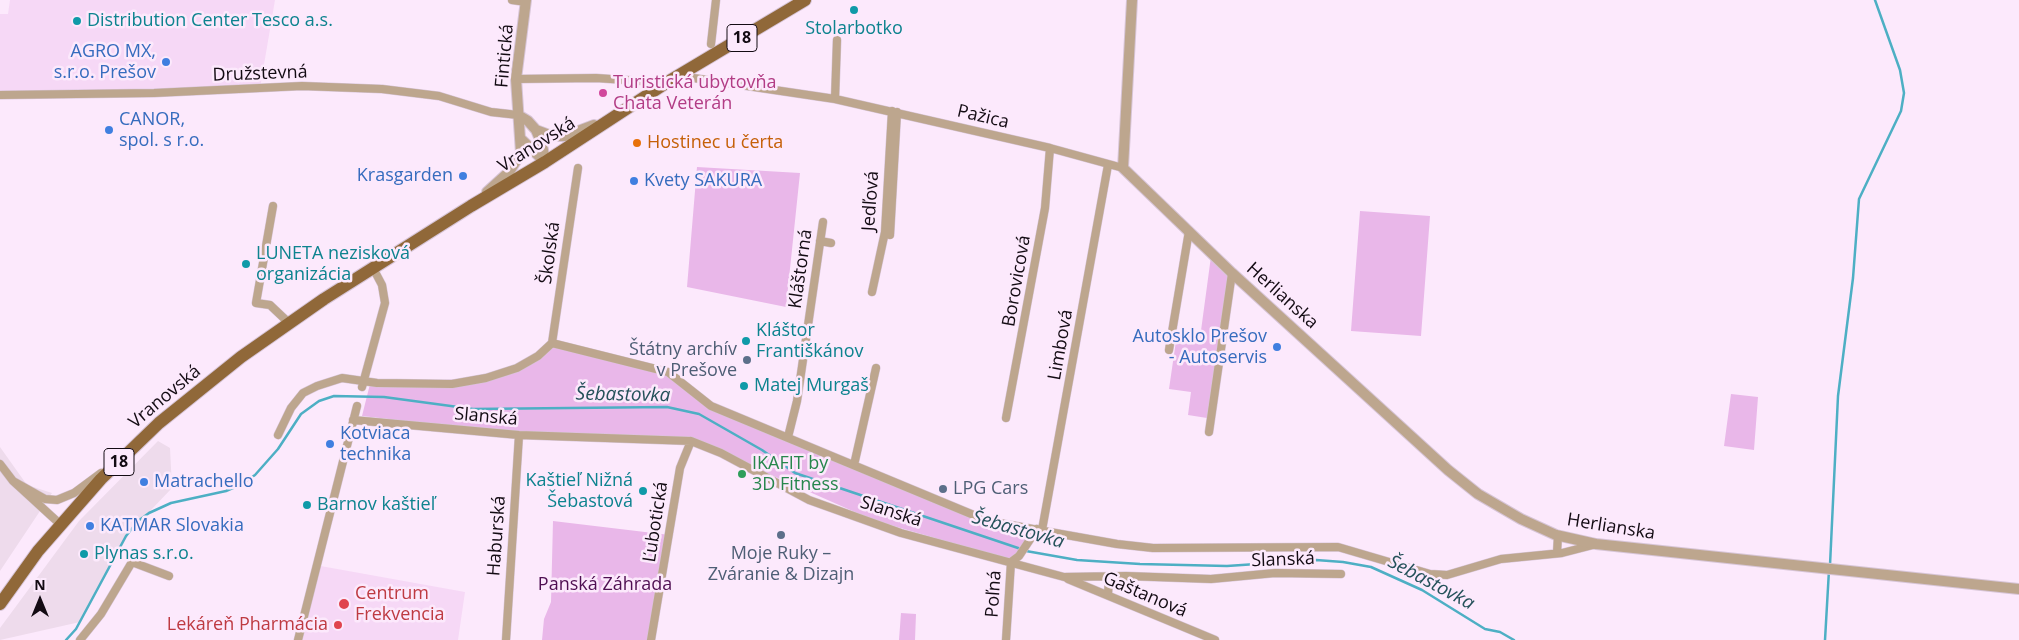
<!DOCTYPE html>
<html>
<head>
<meta charset="utf-8">
<style>
	body { margin:0 }
	#map { position:relative; width:2019px; height:640px; overflow:hidden; background:#fce9fc; font-family:"Open Sans",sans-serif }
	canvas { display:block }
	.north { position:absolute; left:15px; top:575px; width:50px; height:50px; -webkit-text-stroke:4px #fce9fc; paint-order:stroke; rotate:0deg; font-size:14px; font-weight:700; line-height:20px; text-align:center; color:#130b13 }
	.north::after { content:''; display:block; margin:auto; width:18px; height:22px; background:#130b13; clip-path:polygon(50% 0,100% 100%,50% 72%,0 100%) }
</style>
</head>
<body>
<div id="map">
<canvas width="2019" height="640"></canvas>
<div class="north">N</div>
</div>
<script>
const g = document.querySelector('canvas').getContext('2d');
g.lineJoin = 'round';
function fill(path, color) { g.fillStyle = color; g.fill(path, 'evenodd'); }
const toPath = rows => new Path2D(rows.map(r => 'M' + r).join(''));
function strokePath(path, color, width, dash) { g.strokeStyle = color; g.lineWidth = width; g.lineCap = dash ? 'butt' : 'round'; g.setLineDash(dash || []); g.stroke(path); }
function label(font, color, halo, rows, align = 'center') {
  g.font = font + ' "Open Sans",sans-serif'; g.lineWidth = 5; g.setLineDash([]); g.textBaseline = 'middle'; g.strokeStyle = halo; g.fillStyle = color; for (const [text, x, y, turn = 0] of rows) {
    g.save(); g.translate(x, y); g.rotate((+turn || 0) * Math.PI / 180); g.textAlign = isNaN(turn) ? turn : align; if (halo) g.strokeText(text, 0, 0); g.fillText(text, 0, 0); g.restore();
  }
}
fill(toPath([
	[158,441,170,448,172,488,130,532,80,622,0,640,0,628,79,521],
	[0,447,27,485,52,493,0,571]
]), '#eedbec');
fill(toPath([
	[10,0,275,0,260,88,0,96,0,14,8,14],
	[315,565,465,592,458,640,295,640]
]), '#f6d8f6');
fill(toPath([
	[697,167,800,173,786,307,687,287],
	[1360,211,1430,216,1421,336,1351,331],
	[1212,249,1230,265,1207,418,1188,415,1191,392,1169,389,1177,334,1200,338],
	[554,341,678,379,711,406,954,507,1035,529,1014,561,873,520,694,441,522,434,362,416,371,380,384,383,483,378,513,369],
	[1731,394,1758,397,1754,450,1724,446],
	[553,521,670,535,652,640,542,640,544,619,551,602],
	[901,613,916,614,915,640,899,640]
]), '#e9b7e9');
strokePath(toPath([
	[1026,551,1077,560,1140,564,1227,566,1316,560,1343,562,1371,567,1422,590,1485,629,1500,632,1514,640],
	[1830,565,1838,396,1853,278,1859,199,1901,111,1904,93,1900,70,1875,0],
	[66,640,76,629,126,536,138,521,149,513,171,503,226,491,242,484,255,475,278,449,301,414,319,401,334,396,384,397,473,409,667,407,699,414,762,450,795,473,1021,549],
	[1825,640,1829,570]
]), '#4dafc4', 2.5);
const minor = toPath([
	[512,0,526,2],
	[711,44,716,0],
	[680,76,835,99,1050,148,1123,168],
	[516,79,596,78,640,81],
	[0,95,154,93,302,86,382,89,439,96,491,112,518,115],
	[835,99,837,40],
	[273,206,256,303,270,305,289,323],
	[890,235,897,112],
	[820,241,831,243],
	[872,292,885,232,892,111],
	[552,343,578,168],
	[1169,350,1189,231],
	[362,387,385,303,382,285,373,268],
	[1006,418,1045,208,1050,148],
	[353,420,519,435,691,441,721,453,809,500,901,533,1064,577,1126,576,1211,579,1275,573,1341,574],
	[1209,432,1232,273],
	[278,435,291,408,303,393,317,386,342,378,377,383,452,384,486,378,517,368,538,356,552,343,668,372,711,406,988,521,1117,544,1153,548,1338,547,1430,574,1447,575,1501,559,1562,553,1593,545],
	[788,437,797,401,823,222],
	[0,464,13,481,60,524],
	[854,465,876,368],
	[13,481,45,499,57,500,74,493,101,473],
	[1042,530,1108,165],
	[1557,553,1558,535],
	[1068,579,1215,640],
	[1108,595,1109,576],
	[80,640,101,614,132,562,169,576],
	[298,640,357,406],
	[506,640,519,435],
	[651,640,680,468,691,441],
	[1006,640,1011,562,1019,556,1037,529]
]);
const tertiary = toPath([
	[1132,0,1123,168,1232,273,1448,470,1478,494,1521,519,1556,535,1596,544,2019,589],
	[518,115,528,121,536,130,542,144,545,162],
	[536,130,552,136,565,136,594,125],
	[521,139,545,162],
	[487,192,509,172,521,153,516,79,526,0]
]);
const primary = toPath([
	[0,604,38,551,101,479,159,423,241,357,324,299,471,206,545,162,666,83,805,0]
]);
strokePath(minor, '#d7c5d7', 9);
strokePath(tertiary, '#d7c5d7', 12);
strokePath(primary, '#d7c5d7', 14);
strokePath(minor, '#bda68e', 8);
strokePath(tertiary, '#bda68e', 10);
strokePath(primary, '#906839', 12);
for (const [x, y, r, color] of [
	[854,10,5,"#0f9aa8"],
	[77,21,5,"#0f9aa8"],
	[166,62,5,"#3f7fe0"],
	[603,93,5,"#d1479c"],
	[109,130,5,"#3f7fe0"],
	[637,143,5,"#e8710a"],
	[463,176,5,"#3f7fe0"],
	[634,181,5,"#3f7fe0"],
	[246,264,5,"#0f9aa8"],
	[746,341,5,"#0f9aa8"],
	[1277,347,5,"#3f7fe0"],
	[747,360,5,"#5c6f8a"],
	[744,386,5,"#0f9aa8"],
	[330,444,5,"#3f7fe0"],
	[742,474,5,"#2e9e5b"],
	[144,482,5,"#3f7fe0"],
	[943,489,5,"#5c6f8a"],
	[643,491,5,"#0f9aa8"],
	[307,505,5,"#0f9aa8"],
	[90,526,5,"#3f7fe0"],
	[781,535,5,"#5c6f8a"],
	[84,554,5,"#0f9aa8"],
	[344,604,6,"#e0444e"],
	[338,625,5,"#e0444e"]
]) { const dot = new Path2D(); dot.arc(x, y, r, 0, 2 * Math.PI); g.fillStyle = color; g.fill(dot); strokePath(dot, '#fce9fc', 2); }
for (const [x, y, w] of [
	[742,38,30],
	[119,462,30]
]) { const box = new Path2D(); box.roundRect(x - w / 2, y - 13.5, w, 27, 4); g.fillStyle = '#fce9fc'; g.fill(box); strokePath(box, '#130b13', 1); }
label('bold 16px', '#130b13', null, [
	["18",742,38],
	["18",119,462]
]);
label('18px', '#0d838f', '#fce9fc', [
	["Distribution Center Tesco a.s.",87,21],
	["Stolarbotko",854,29,"center"],
	["LUNETA nezisková",256,254],
	["organizácia",256,275],
	["Kláštor",756,331],
	["Františkánov",756,352],
	["Matej Murgaš",754,386],
	["Kaštieľ Nižná",633,481,"right"],
	["Šebastová",633,502,"right"],
	["Barnov kaštieľ",317,505],
	["Plynas s.r.o.",94,554]
], 'left');
label('18px', '#366cbe', '#fce9fc', [
	["AGRO MX,",156,52,"right"],
	["s.r.o. Prešov",156,73,"right"],
	["CANOR,",119,120],
	["spol. s r.o.",119,141],
	["Krasgarden",453,176,"right"],
	["Kvety SAKURA",644,181],
	["Autosklo Prešov",1267,337,"right"],
	["- Autoservis",1267,358,"right"],
	["Kotviaca",340,434],
	["technika",340,455],
	["Matrachello",154,482],
	["KATMAR Slovakia",100,526]
], 'left');
label('18px', '#130b13', '#fce9fc', [
	["Fintická",505,56,-85],
	["Družstevná",260,74,-2],
	["Pažica",983,117,13],
	["Vranovská",537,145,-32],
	["Jedľová",871,201,-86],
	["Školská",550,253,-82],
	["Kláštorná",801,269,-82],
	["Borovicová",1017,281,-80],
	["Herlianska",1282,296,42],
	["Limbová",1061,345,-80],
	["Vranovská",165,397,-40],
	["Slanská",486,417,5],
	["Slanská",891,512,18],
	["Ľubotická",656,522,-81],
	["Herlianska",1611,527,9],
	["Haburská",497,536,-86],
	["Slanská",1283,560,-2],
	["Poľná",994,594,-86],
	["Gaštanová",1145,595,23]
]);
label('18px', '#b23c85', '#fce9fc', [
	["Turistická ubytovňa",613,83],
	["Chata Veterán",613,104]
], 'left');
label('18px', '#c56008', '#fce9fc', [
	["Hostinec u čerta",647,143]
], 'left');
label('18px', '#4e5e75', '#fce9fc', [
	["Štátny archív",737,350],
	["v Prešove",737,371],
	["LPG Cars",953,489,"left"],
	["Moje Ruky –",781,554,"center"],
	["Zváranie & Dizajn",781,575,"center"]
], 'right');
label('18px', '#27864d', '#fce9fc', [
	["IKAFIT by",752,464],
	["3D Fitness",752,485]
], 'left');
label('18px', '#4f0f52', '#fce9fc', [
	["Panská Záhrada",605,585]
]);
label('18px', '#be3a42', '#fce9fc', [
	["Centrum",355,594],
	["Frekvencia",355,615],
	["Lekáreň Pharmácia",328,625,"right"]
], 'left');
label('italic 19px', '#25515a', '#fce9fc', [
	["Šebastovka",623,395,1],
	["Šebastovka",1018,530,16],
	["Šebastovka",1431,583,28]
]);
</script>
</body>
</html>
